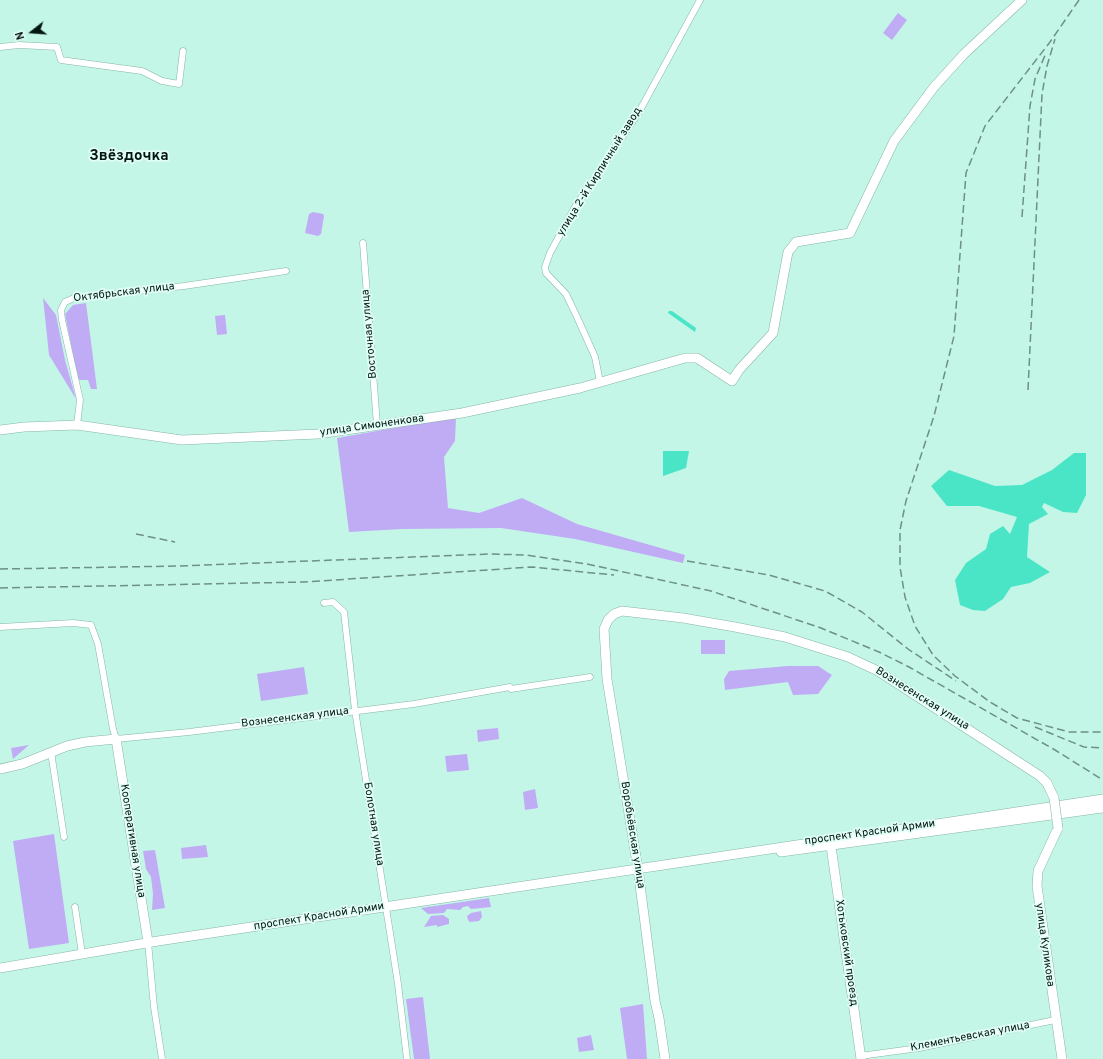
<!DOCTYPE html>
<html>
<head>
<meta charset="utf-8">
<style>
	body { margin:0 }
	#map { position:relative; width:1103px; height:1059px; overflow:hidden; background:#c4f6e8; font-family:Overpass,sans-serif }
	canvas { display:block }
	.north { position:absolute; left:12px; top:12px; width:40px; height:40px; -webkit-text-stroke:3px #e1fef6; paint-order:stroke; rotate:253deg; font-size:11px; font-weight:700; line-height:16px; text-align:center; color:#041612 }
	.north::after { content:''; display:block; margin:auto; width:14px; height:18px; background:#041612; clip-path:polygon(50% 0,100% 100%,50% 72%,0 100%) }
</style>
</head>
<body>
<div id="map">
<canvas width="1103" height="1059"></canvas>
<div class="north">N</div>
</div>
<script>
const g = document.querySelector('canvas').getContext('2d');
g.lineJoin = 'round';
function fill(path, color) { g.fillStyle = color; g.fill(path, 'evenodd'); }
const toPath = rows => new Path2D(rows.map(r => 'M' + r).join(''));
function strokePath(path, color, width, dash) { g.strokeStyle = color; g.lineWidth = width; g.lineCap = dash ? 'butt' : 'round'; g.setLineDash(dash || []); g.stroke(path); }
function label(font, color, halo, rows, align = 'center') {
  g.font = font + ' Overpass,sans-serif'; g.lineWidth = 3.5; g.setLineDash([]); g.textBaseline = 'middle'; g.strokeStyle = halo; g.fillStyle = color; for (const [text, x, y, turn = 0] of rows) {
    g.save(); g.translate(x, y); g.rotate((+turn || 0) * Math.PI / 180); g.textAlign = isNaN(turn) ? turn : align; if (halo) g.strokeText(text, 0, 0); g.fillText(text, 0, 0); g.restore();
  }
}
fill(toPath([
	[898,13,907,20,892,40,883,33],
	[313,212,323,214,324,216,321,234,318,236,305,233,309,214],
	[43,298,56,315,65,360,76,399,49,355],
	[86,303,90,334,97,389,91,389,88,380,78,380,65,314,73,305],
	[225,315,227,334,217,335,215,316],
	[456,417,455,441,444,457,448,508,479,513,522,498,577,524,685,555,683,563,575,539,501,528,402,529,349,532,337,438],
	[701,640,725,640,725,654,701,654],
	[788,666,818,666,832,675,818,694,793,695,788,682,725,690,724,679,729,671],
	[304,667,308,694,261,701,257,674],
	[498,728,499,739,478,742,477,730],
	[29,745,13,759,11,748],
	[467,754,469,770,447,772,445,756],
	[535,789,538,808,525,810,523,792],
	[54,834,69,943,29,949,13,841],
	[206,845,208,857,182,859,181,848],
	[155,850,165,908,152,910,153,894,151,877,146,869,143,851],
	[489,898,491,907,471,909,468,906,463,907,460,910,447,909,444,913,428,914,421,908],
	[481,911,482,917,479,921,470,922,468,920,467,916,471,913],
	[443,915,449,919,449,924,437,927,437,925,424,927,431,916],
	[423,997,430,1059,414,1059,406,999],
	[643,1004,647,1059,627,1059,620,1008],
	[591,1035,594,1050,579,1052,577,1038]
]), '#c0acf4');
fill(toPath([
	[669,311,672,311,696,328,695,332,668,313],
	[663,451,689,451,686,468,663,476],
	[1074,453,1086,453,1086,495,1077,513,1063,512,1044,503,1042,507,1048,514,1029,524,1027,557,1050,572,1030,583,1011,587,1003,599,985,611,973,610,960,605,955,580,966,563,986,549,990,534,1003,526,1010,534,1017,517,979,506,947,506,931,486,949,470,995,486,1022,485,1052,470]
]), '#4ae5c6');
const street = toPath([
	[0,47,19,45,57,47,61,60,142,71,162,81,179,84,183,51],
	[363,243,377,425],
	[600,382,595,357,577,317,566,294,546,273,545,267,550,253,575,207,639,112,700,0],
	[77,425,80,400,62,320,61,310,65,302,74,298,184,286,286,271],
	[324,603,333,602,344,612,355,710,398,984,407,1059],
	[0,627,73,623,91,625,98,644,113,729,116,739,189,732,414,704,510,687,511,689,590,677],
	[51,752,64,837],
	[75,907,82,954],
	[148,942,154,1007,162,1059],
	[860,1056,919,1048,1055,1020]
]);
const secondary = toPath([
	[0,430,24,427,77,425,182,440,318,434,462,413,580,388,685,358,697,358,732,381,739,370,773,333,788,252,796,242,850,233,894,141,934,87,964,54,1022,0],
	[0,769,22,764,67,746,85,742,116,739,148,942],
	[1058,828,1038,871,1037,886,1062,1059],
	[831,846,861,1059],
	[781,852,1103,808],
	[0,968,158,941,1103,799],
	[665,1059,659,1018,655,1001,638,869,607,679,604,629,608,620,614,614,622,611,683,618,735,627,785,637,848,657,878,671,1040,776,1047,783,1054,798]
]);
strokePath(street, '#85b5a8', 7);
strokePath(secondary, '#85b5a8', 10);
strokePath(street, '#fff', 6);
strokePath(secondary, '#fff', 9);
strokePath(toPath([
	[1079,0,1050,42,985,126,966,173,954,336,934,416,906,501,900,530,900,567,905,597,915,626,933,655,955,676,990,702,1017,718,1069,732,1103,732],
	[1022,217,1030,106,1035,79,1046,53],
	[1028,390,1042,94,1047,66,1055,39],
	[136,534,175,542],
	[687,561,769,575,825,591,862,612,908,649,956,681],
	[0,569,180,566,490,554,526,555,587,564,711,591,821,628,879,652,909,667,1055,750,1103,780],
	[0,588,304,582,532,567,614,575],
	[1035,727,1084,747,1103,748]
]), '#6d9087', 1.5, [8, 4]);
const secondaryBridge = toPath([
	[1054,798,1058,828]
]);
strokePath(secondaryBridge, '#85b5a8', 10, []);
strokePath(secondaryBridge, '#fff', 9);
label('11px', '#041612', '#e1fef6', [
	["улица 2-й Кирпичный завод",600,172,-58],
	["Октябрьская улица",124,293,-7],
	["Восточная улица",370,334,-95],
	["улица Симоненкова",372,426,-8],
	["Вознесенская улица",922,699,32],
	["Вознесенская улица",295,718,-7],
	["Болотная улица",373,824,81],
	["проспект Красной Армии",870,833,-8],
	["Воробьёвская улица",632,835,81],
	["Кооперативная улица",132,841,81],
	["проспект Красной Армии",319,917,-9],
	["улица Куликова",1044,945,82],
	["Хотьковский проезд",846,953,82],
	["Клементьевская улица",970,1037,-11]
]);
label('bold 15px', '#041612', '#e1fef6', [
	["Звёздочка",129,157]
]);
</script>
</body>
</html>
